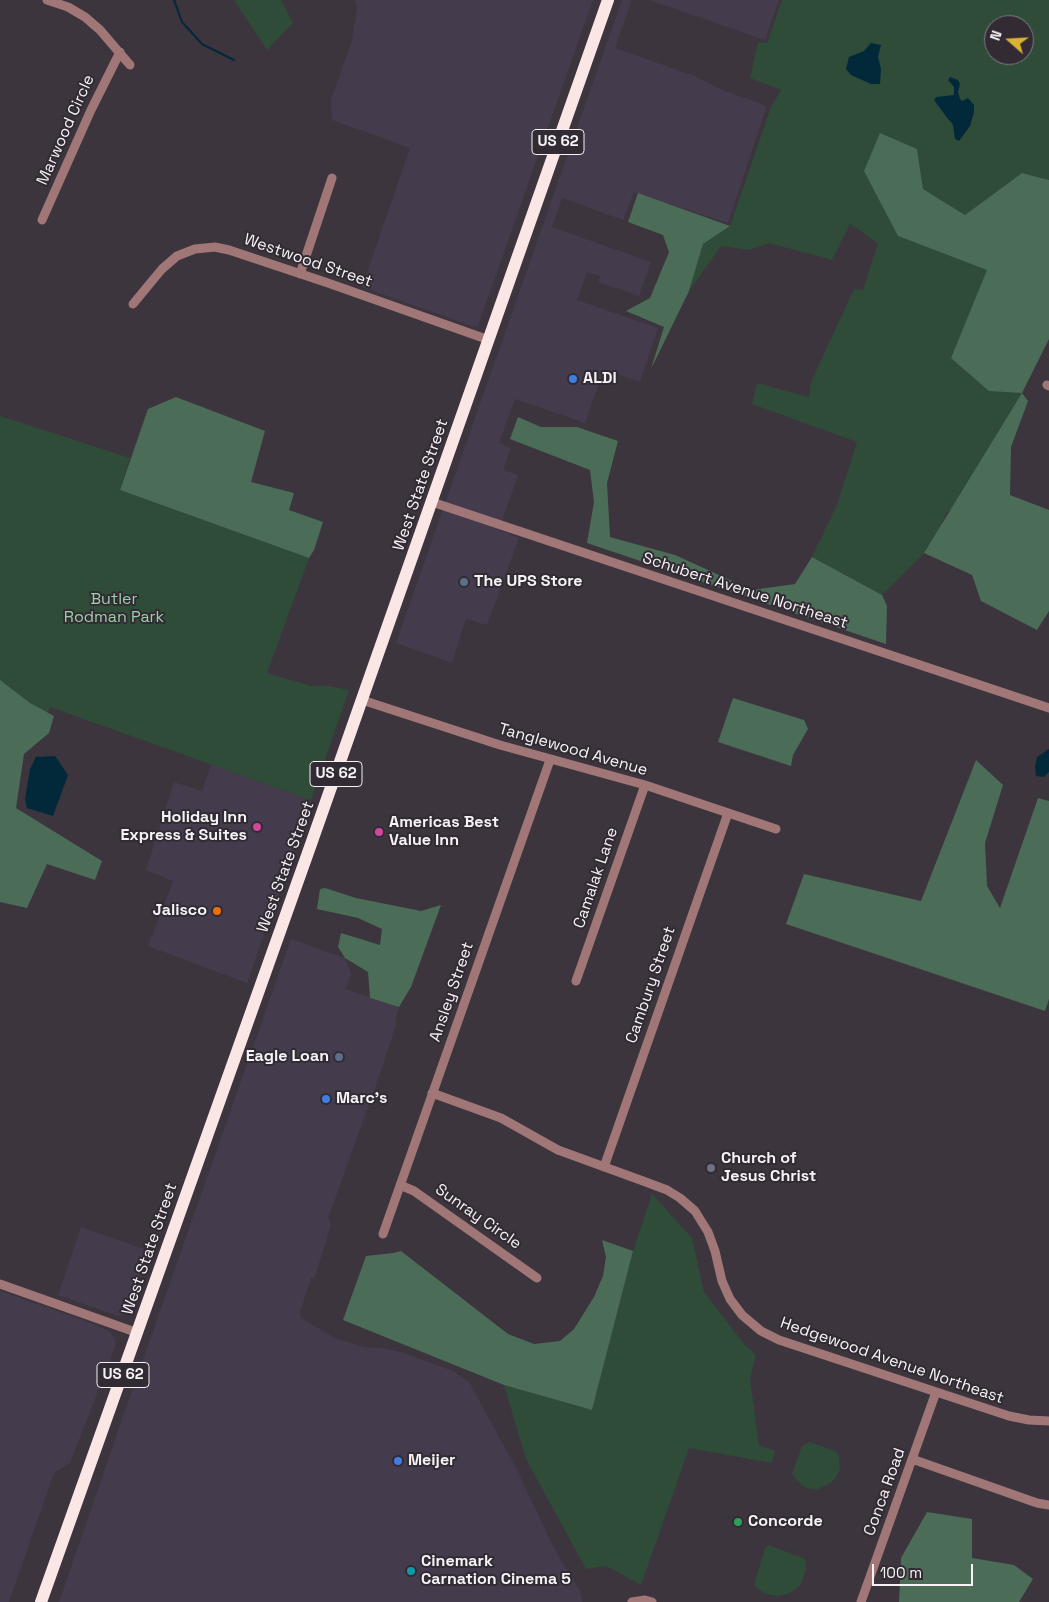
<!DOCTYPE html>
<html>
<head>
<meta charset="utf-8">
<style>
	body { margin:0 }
	#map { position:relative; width:1049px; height:1602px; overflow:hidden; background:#3c353e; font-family:"Space Grotesk",sans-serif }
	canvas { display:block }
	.north { position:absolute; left:984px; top:15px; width:50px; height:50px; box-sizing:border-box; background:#322b33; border:1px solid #807b81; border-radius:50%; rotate:289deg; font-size:14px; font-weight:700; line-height:20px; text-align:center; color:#f6f2f7 }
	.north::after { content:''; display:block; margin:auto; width:18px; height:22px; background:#dbb233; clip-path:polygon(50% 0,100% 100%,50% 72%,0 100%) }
	.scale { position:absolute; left:872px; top:1564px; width:101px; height:22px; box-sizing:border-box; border:2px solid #f6f2f7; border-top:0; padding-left:6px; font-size:15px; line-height:18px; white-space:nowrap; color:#f6f2f7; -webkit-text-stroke:4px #322b33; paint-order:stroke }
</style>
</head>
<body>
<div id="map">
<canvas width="1049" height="1602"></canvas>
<div class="north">N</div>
<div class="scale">100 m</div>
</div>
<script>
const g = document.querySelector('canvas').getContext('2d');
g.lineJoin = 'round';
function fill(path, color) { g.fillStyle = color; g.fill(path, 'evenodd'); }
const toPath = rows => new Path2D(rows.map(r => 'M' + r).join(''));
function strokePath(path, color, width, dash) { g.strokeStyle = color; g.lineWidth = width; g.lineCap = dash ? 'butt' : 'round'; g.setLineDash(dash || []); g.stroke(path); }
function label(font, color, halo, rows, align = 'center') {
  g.font = font + ' "Space Grotesk",sans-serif'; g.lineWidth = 4; g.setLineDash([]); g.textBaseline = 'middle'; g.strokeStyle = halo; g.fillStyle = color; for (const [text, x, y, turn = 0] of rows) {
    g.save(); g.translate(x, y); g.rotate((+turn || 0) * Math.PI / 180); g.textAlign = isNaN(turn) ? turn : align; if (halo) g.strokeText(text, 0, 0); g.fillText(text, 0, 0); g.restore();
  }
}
fill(toPath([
	[355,0,593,0,478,326,472,326,362,287,410,148,332,120,331,100,352,40,357,9],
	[622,0,632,0,615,48,692,75,720,89,767,106,728,223,634,192,623,220,562,198,552,227,651,262,639,296,598,282,600,276,587,272,577,300,658,328,640,382,604,369,585,423,515,399,499,443,511,448,503,470,518,475,499,530,519,538,487,625,466,619,452,663,396,643],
	[649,0,779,0,765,40],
	[211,764,311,800,247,983,148,946,173,881,146,870,174,782,202,791],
	[291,939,345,958,351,973,346,989,399,1007,396,1017,396,1025,380,1074,328,1218,331,1226,314,1279,311,1278,300,1312,301,1318,335,1338,364,1347,382,1348,401,1352,453,1371,469,1382,516,1468,555,1550,580,1591,582,1602,59,1602,120,1425],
	[81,1227,150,1251,126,1314,118,1316,58,1295],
	[0,1291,86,1321,109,1331,115,1339,115,1347,70,1463,54,1473,9,1602,0,1602]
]), '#443b4c');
fill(toPath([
	[234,0,281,0,293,23,267,50],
	[782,0,1049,0,1049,180,1022,173,965,215,923,189,917,149,898,236,988,270,951,358,1022,393,985,493,946,513,933,544,882,595,812,557,837,505,857,442,752,404,757,383,809,397,811,382,854,289,863,290,878,243,850,224,832,260,769,243,749,250,721,246,689,291,703,244,730,226,771,107,781,90,750,78,758,42,767,43],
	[994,25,1024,25,1024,55,994,55],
	[0,416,130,458,120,490,309,558,267,673,311,686,329,686,349,690,311,800,50,707,39,739,0,725],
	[652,1194,692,1238,704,1292,744,1344,756,1355,750,1379,759,1445,775,1451,772,1463,689,1448,641,1585,606,1566,586,1569,526,1459,504,1385,592,1410,633,1251],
	[810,1442,837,1452,839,1457,840,1469,836,1477,831,1483,818,1489,811,1489,802,1486,792,1474,802,1446],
	[769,1545,805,1559,806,1569,801,1584,795,1590,787,1594,776,1596,764,1593,754,1585,765,1548]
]), '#2f4c39');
fill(toPath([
	[880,133,917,149,923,189,965,215,1022,173,1049,180,1049,339,1022,393,1028,401,1011,447,1010,495,1049,510,1049,611,1037,630,981,601,972,575,924,553,1022,393,989,391,951,358,987,270,898,236,864,171],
	[638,193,730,226,703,244,689,291,651,369,664,327,626,311,650,298,669,252,663,235,628,222],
	[176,397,265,431,251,482,294,493,289,510,323,522,314,550,309,558,120,490,148,409],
	[518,417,541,427,577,427,618,441,607,483,610,537,675,555,752,590,795,584,812,557,882,595,887,606,886,644,587,543,594,502,590,470,510,439],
	[0,680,30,703,54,716,49,733,24,754,16,808,102,861,95,880,47,864,27,908,0,902],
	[733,698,804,720,808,729,793,755,791,766,718,742],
	[976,760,1003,785,985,843,987,886,1000,908,1038,798,1049,801,1049,999,1045,1011,786,924,804,874,921,901],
	[325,888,356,898,421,911,441,905,411,987,399,1007,370,998,368,972,345,958,338,947,341,933,380,945,382,929,358,918,317,909,320,889],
	[602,1240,633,1251,592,1410,504,1385,343,1320,366,1256,393,1253,401,1251,508,1334,534,1344,560,1341,574,1329,594,1297,603,1276,606,1257],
	[927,1512,972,1519,972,1558,1014,1565,1033,1579,1019,1602,899,1602,901,1558]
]), '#4b6c56');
fill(toPath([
	[871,43,881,45,878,57,881,69,880,84,871,84,851,75,846,69,849,57,864,51],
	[950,77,958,80,960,84,958,92,960,99,962,101,968,98,974,105,974,112,970,126,959,141,955,139,953,125,951,122,948,119,934,100,936,97,954,95,954,87,948,80],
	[1049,749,1049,772,1044,777,1036,776,1035,767,1037,757],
	[55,756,68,775,53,816,27,808,25,799,30,769,36,757]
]), '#02293a');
strokePath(toPath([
	[174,0,182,22,202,44,234,60]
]), '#02293a', 2);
strokePath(toPath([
	[47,0,68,7,85,17,100,30,130,65],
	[42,220,91,110,120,52],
	[300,274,332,178],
	[133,304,162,269,177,256,195,249,215,247,229,250,328,283,489,340],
	[1047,385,1049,386],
	[432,502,1049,708],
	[362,700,500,745,645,785,776,829],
	[576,981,645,785],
	[432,1093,501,1118,558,1150,643,1181,667,1190,680,1198,695,1211,708,1232,715,1251,722,1281,730,1299,742,1315,761,1331,779,1340,1009,1416,1029,1420,1049,1421],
	[604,1167,728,813],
	[400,1185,414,1191,537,1278],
	[383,1234,550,760],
	[0,1284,138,1333],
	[912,1459,1037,1503,1049,1505],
	[632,1602,645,1600,652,1602],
	[861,1602,936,1392]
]), '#a07776', 9);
strokePath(toPath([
	[41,1602,310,847,608,0]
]), '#fae6e5', 12);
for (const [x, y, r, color] of [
	[573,379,5,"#3f7fe0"],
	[464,582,5,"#5c6f8a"],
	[257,827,5,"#d1479c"],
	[379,832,5,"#d1479c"],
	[217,911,5,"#e8710a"],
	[339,1057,5,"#5c6f8a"],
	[326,1099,5,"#3f7fe0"],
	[711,1168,5,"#6b7280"],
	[398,1461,5,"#3f7fe0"],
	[738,1522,5,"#2e9e5b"],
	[411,1571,5,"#0f9aa8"]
]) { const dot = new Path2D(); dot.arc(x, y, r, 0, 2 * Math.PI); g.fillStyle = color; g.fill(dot); strokePath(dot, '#322b33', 2); }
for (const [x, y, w] of [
	[558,142,52],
	[336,774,52],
	[123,1375,52]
]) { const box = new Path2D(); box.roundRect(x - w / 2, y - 12.5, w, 25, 4); g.fillStyle = '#322b33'; g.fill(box); strokePath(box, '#f6f2f7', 1); }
label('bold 15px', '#f6f2f7', null, [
	["US 62",558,142],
	["US 62",336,774],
	["US 62",123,1375]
]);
label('16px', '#f6f2f7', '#322b33', [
	["Marwood Circle",66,130,-66],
	["Westwood Street",308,261,19],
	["West State Street",421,485,-71],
	["Schubert Avenue Northeast",745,591,18],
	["Tanglewood Avenue",573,750,16],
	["West State Street",286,867,-70],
	["Camalak Lane",596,878,-71],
	["Cambury Street",651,985,-71],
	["Ansley Street",452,992,-71],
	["Sunray Circle",478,1217,35],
	["West State Street",150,1249,-71],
	["Hedgewood Avenue Northeast",892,1361,19],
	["Conca Road",885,1492,-70]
]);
label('bold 16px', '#f6f2f7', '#322b33', [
	["ALDI",583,379],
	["The UPS Store",474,582],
	["Holiday Inn",247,818,"right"],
	["Express & Suites",247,836,"right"],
	["Americas Best",389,823],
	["Value Inn",389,841],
	["Jalisco",207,911,"right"],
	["Eagle Loan",329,1057,"right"],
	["Marc's",336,1099],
	["Church of",721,1159],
	["Jesus Christ",721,1177],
	["Meijer",408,1461],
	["Concorde",748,1522],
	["Cinemark",421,1562],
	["Carnation Cinema 5",421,1580]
], 'left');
label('16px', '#97d1a9', '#322b33', [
	["Butler",114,600],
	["Rodman Park",114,618]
]);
</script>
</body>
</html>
